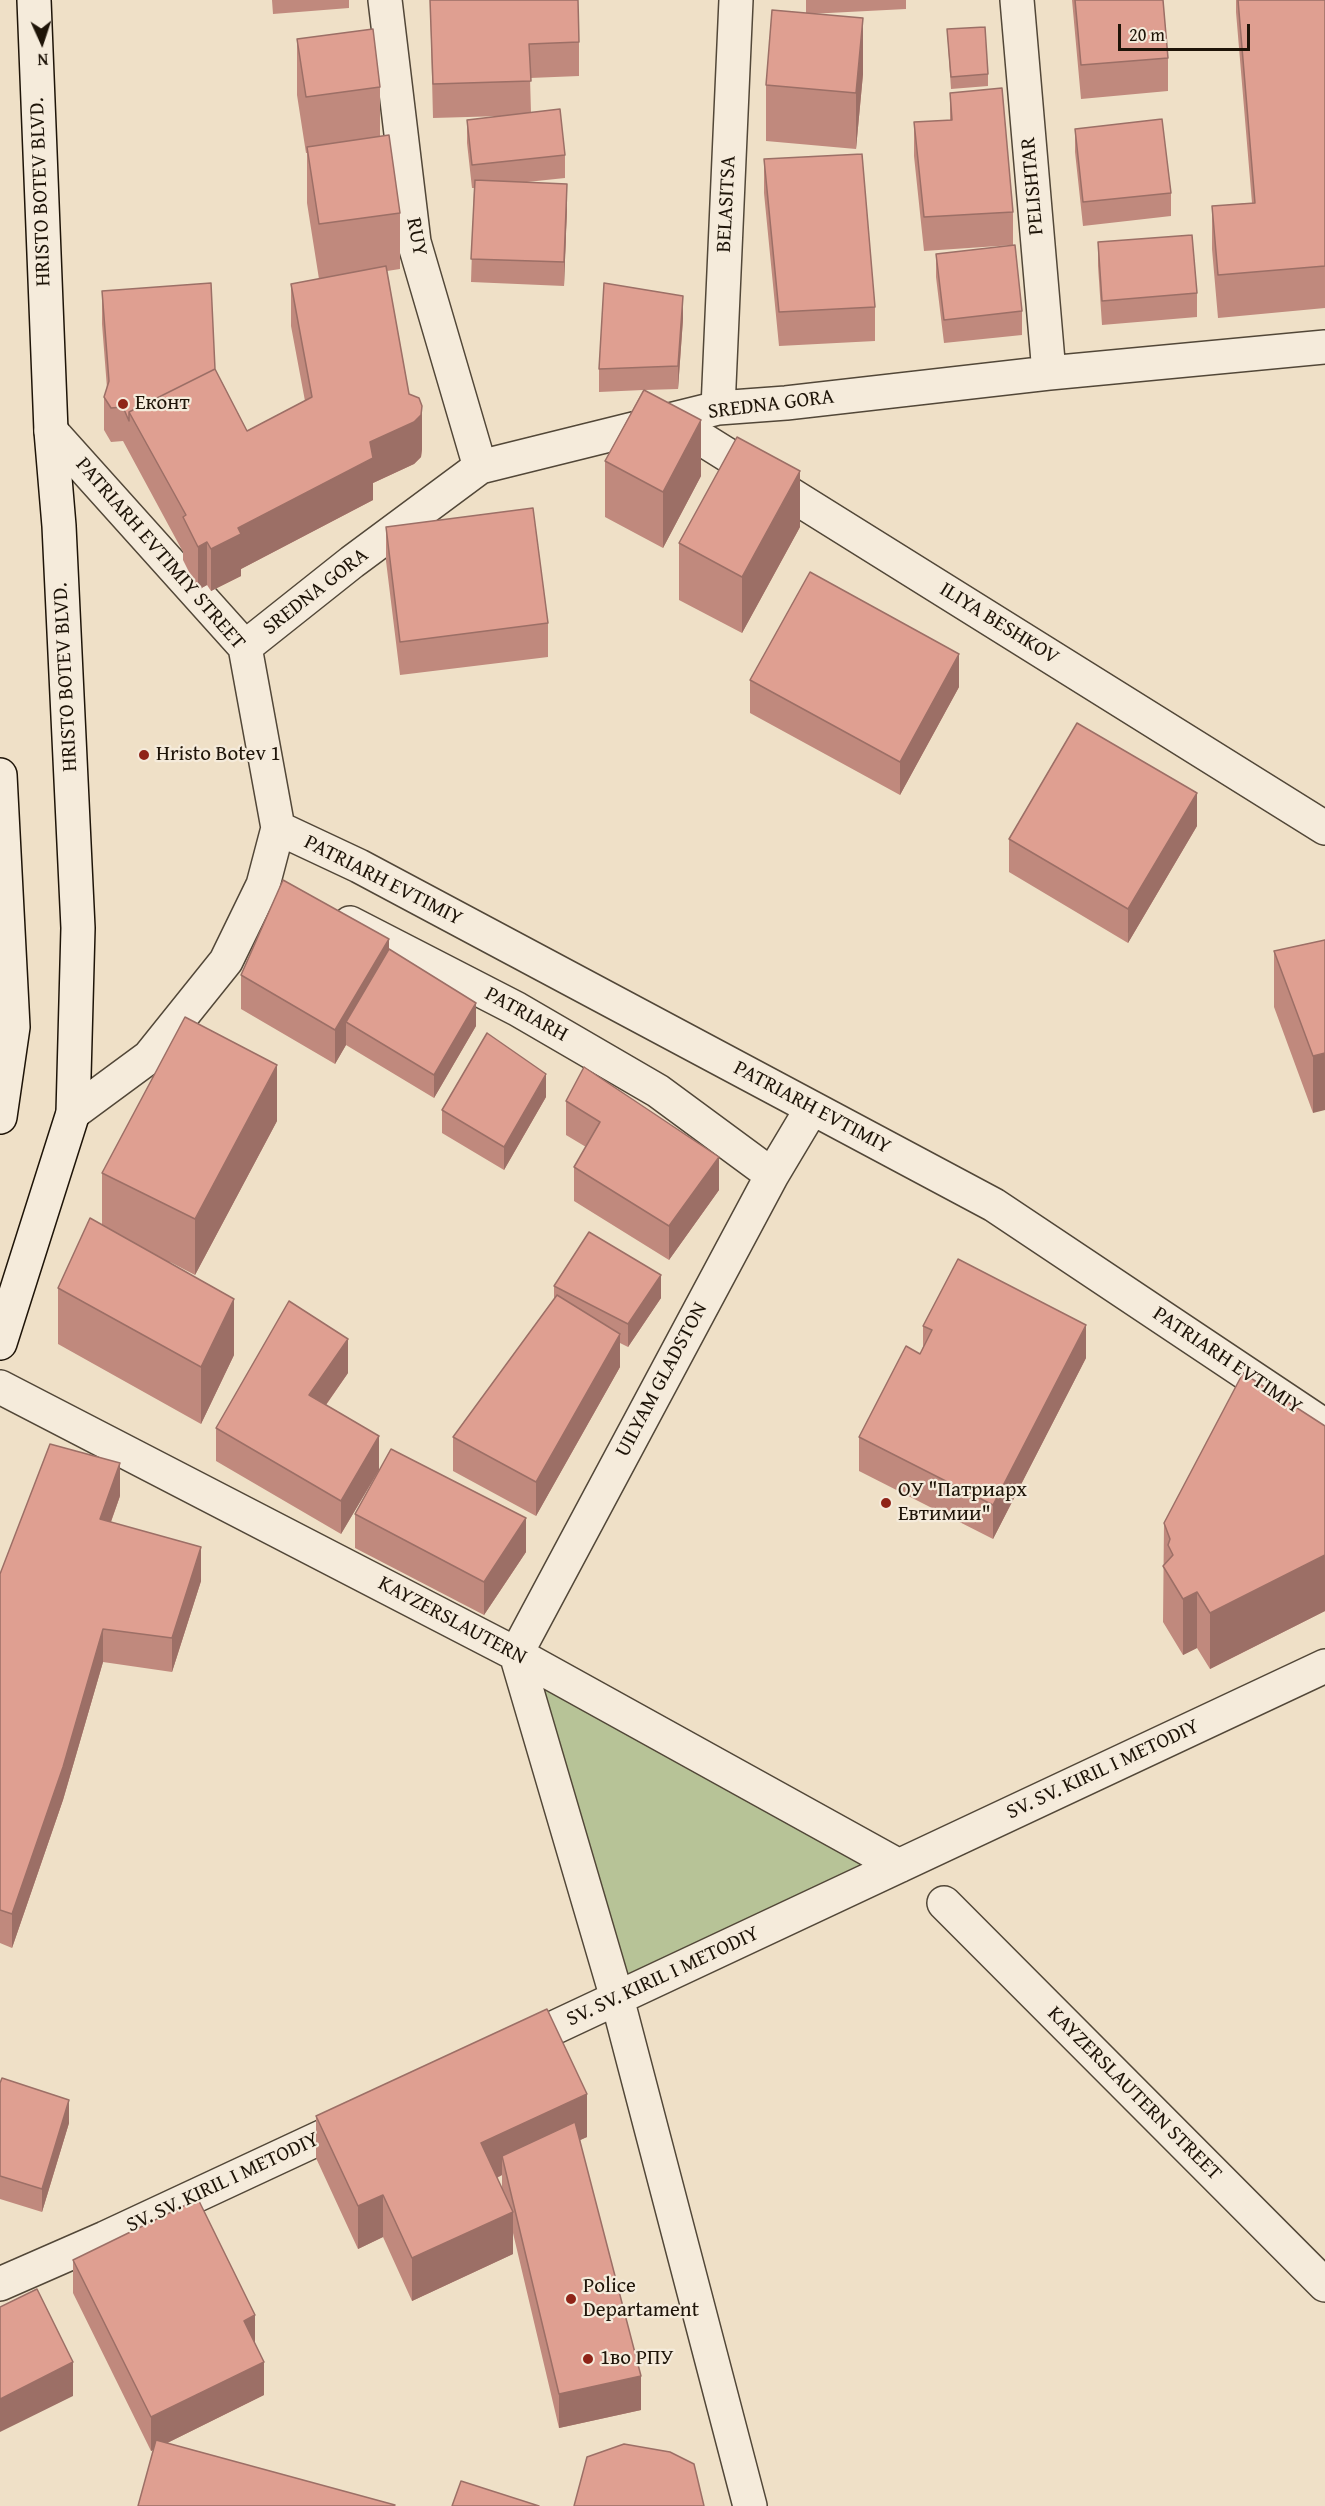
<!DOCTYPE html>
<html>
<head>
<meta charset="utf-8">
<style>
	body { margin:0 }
	#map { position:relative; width:1325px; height:2506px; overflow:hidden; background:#efe0c7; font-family:"Gentium Book Plus",serif }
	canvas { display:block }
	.north { position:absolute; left:12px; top:12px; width:60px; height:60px; -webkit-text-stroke:4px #f5ebdb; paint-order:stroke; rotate:177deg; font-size:16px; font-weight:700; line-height:24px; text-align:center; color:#1e1408 }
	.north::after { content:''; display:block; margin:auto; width:21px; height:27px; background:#1e1408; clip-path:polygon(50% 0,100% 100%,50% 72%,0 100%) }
	.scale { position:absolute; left:1118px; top:24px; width:132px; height:27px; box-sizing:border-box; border:3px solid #1e1408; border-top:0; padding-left:8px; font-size:18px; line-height:21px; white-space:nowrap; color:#1e1408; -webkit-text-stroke:4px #f5ebdb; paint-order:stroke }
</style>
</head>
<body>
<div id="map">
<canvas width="1325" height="2506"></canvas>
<div class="north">N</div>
<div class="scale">20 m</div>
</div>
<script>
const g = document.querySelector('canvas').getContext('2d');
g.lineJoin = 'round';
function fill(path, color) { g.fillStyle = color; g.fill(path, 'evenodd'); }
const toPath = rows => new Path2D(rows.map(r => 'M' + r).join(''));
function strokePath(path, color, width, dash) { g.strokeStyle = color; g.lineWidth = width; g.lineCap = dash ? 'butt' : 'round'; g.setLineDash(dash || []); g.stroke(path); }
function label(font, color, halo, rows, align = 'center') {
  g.font = font + ' "Gentium Book Plus",serif'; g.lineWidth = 4.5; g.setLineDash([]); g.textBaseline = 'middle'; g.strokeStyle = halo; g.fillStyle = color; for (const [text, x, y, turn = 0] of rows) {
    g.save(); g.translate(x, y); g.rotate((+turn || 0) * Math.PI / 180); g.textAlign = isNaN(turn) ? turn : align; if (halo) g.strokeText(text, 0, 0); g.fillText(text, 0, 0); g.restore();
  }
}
fill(toPath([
	[516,1654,899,1866,617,1998]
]), '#b7c397');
const minor = toPath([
	[385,0,414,242,480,467],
	[1017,0,1049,373],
	[718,408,736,0],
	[673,421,1325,828],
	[51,431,245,647,278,828,263,885,226,961,149,1057,73,1113],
	[245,647,352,562,480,467,718,408,786,403,1049,373,1325,347],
	[278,828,359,866,994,1205,1325,1426],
	[350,923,517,1009,658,1091,772,1175],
	[0,1387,516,1654,899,1866],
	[944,1903,1325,2285],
	[515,2046,1325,1666],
	[0,2284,105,2238,356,2121],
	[750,2506,617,1998,516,1654,772,1175,812,1108]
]);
const secondary = toPath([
	[0,775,13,1027,0,1117],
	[0,1343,73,1113,78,928,59,526,51,431,34,0]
]);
strokePath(minor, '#524738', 36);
strokePath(secondary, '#1e1408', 36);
strokePath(minor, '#f5ebdb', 33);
strokePath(secondary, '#f5ebdb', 33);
fill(toPath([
	[272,0,349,0,349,8,273,14],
	[430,0,579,42,579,76,530,78,531,113,565,155,565,178,527,182,567,207,564,286,471,282,474,188,472,188,467,143,467,120,502,116,433,118],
	[806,0,906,0,906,9,809,14,863,74,856,149,766,141,766,85,806,13],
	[1072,0,1163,0,1168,58,1168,91,1081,99],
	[1236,0,1325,0,1325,308,1218,318,1212,249,1212,206,1252,203,1236,12],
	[947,29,988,74,988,86,951,89],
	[297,39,380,87,380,136,400,213,400,269,387,271,409,394,422,449,421,457,414,464,373,483,373,500,241,569,241,576,211,591,207,585,198,590,183,560,183,552,123,441,111,442,104,430,104,397,107,388,102,324,102,291,215,369,247,431,305,401,291,326,291,284,319,279,307,203,307,153,306,153,297,95],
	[950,93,1013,212,1013,245,924,251,914,156,914,122,950,120],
	[1075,129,1171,193,1171,216,1083,226,1075,152],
	[764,159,875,307,875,341,779,346,764,193],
	[1098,242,1197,293,1197,317,1102,325,1098,266],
	[936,254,1022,311,1022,335,944,343,936,277],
	[683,319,678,389,645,390,701,476,663,548,605,517,605,461,643,390,599,392,599,369],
	[386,527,548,623,548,657,400,675,386,561],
	[800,527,742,633,679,600,679,543],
	[750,680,959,687,900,795,750,713],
	[1197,826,1128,943,1009,872,1009,839],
	[1325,940,1313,1113,1274,1007,1274,951],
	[389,949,476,1026,434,1098,346,1045,335,1064,241,1009,241,975],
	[546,1097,504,1170,442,1133,442,1110],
	[566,1101,719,1190,669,1260,574,1201,574,1167,586,1147,566,1135],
	[277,1121,195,1275,170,1262,234,1355,201,1424,58,1344,58,1288,102,1224,102,1173],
	[554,1286,661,1298,628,1347,620,1343,620,1367,536,1516,453,1471,453,1437,554,1299],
	[923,1326,1086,1358,993,1539,859,1471,859,1437,920,1354,923,1347],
	[348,1373,326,1405,379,1470,341,1534,216,1461,216,1428],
	[1325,1426,1325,1611,1210,1669,1197,1648,1183,1655,1163,1622,1164,1523],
	[120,1496,111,1522,201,1581,172,1672,103,1662,63,1800,12,1948,0,1943,0,1574],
	[355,1514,526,1552,484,1615,355,1548],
	[0,2083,69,2123,42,2212,0,2199],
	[316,2116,587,2137,580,2140,641,2410,559,2428,513,2233,513,2254,412,2301,383,2237,358,2249,316,2158],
	[502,2175,502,2189,497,2178],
	[73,2260,255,2345,264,2395,151,2451,73,2293]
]), '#c0897d');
fill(toPath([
	[863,18,863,74,856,149,856,93],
	[567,184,567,207,564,286,564,262],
	[683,296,683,319,678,389,678,366],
	[422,406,422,449,421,457,414,464,373,483,373,500,241,569,241,576,211,591,211,549,238,528,370,442],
	[701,420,701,476,663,548,663,492],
	[800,471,800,527,742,633,742,577],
	[207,542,207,585,198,590,198,547],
	[959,654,959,687,900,795,900,762],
	[1197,793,1197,826,1128,943,1128,909],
	[389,939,389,973,346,1022,346,1045,335,1064,335,1030],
	[476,1003,476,1026,434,1098,434,1075],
	[1325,1053,1325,1110,1313,1113,1313,1056],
	[277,1065,277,1121,195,1275,195,1219],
	[546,1074,546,1097,504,1170,504,1147],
	[719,1157,719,1190,669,1260,669,1226],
	[661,1275,661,1298,628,1347,628,1324],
	[234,1299,234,1355,201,1424,201,1367],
	[1086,1325,1086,1358,993,1539,993,1505],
	[620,1334,620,1367,536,1516,536,1482],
	[348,1339,348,1373,309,1429,309,1395],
	[379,1436,379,1470,341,1534,341,1501],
	[120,1463,120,1496,100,1552,100,1519],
	[526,1518,526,1552,484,1615,484,1582],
	[201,1547,201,1581,172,1672,172,1638],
	[1325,1555,1325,1611,1210,1669,1210,1613],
	[1197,1592,1197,1648,1183,1655,1183,1599],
	[103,1629,103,1662,63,1800,12,1948,12,1914],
	[587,2094,587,2137,507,2173,502,2156,502,2175,481,2185,481,2143],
	[69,2100,69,2123,42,2212,42,2189],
	[383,2195,383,2237,358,2249,358,2206],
	[513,2212,513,2254,412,2301,412,2258],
	[255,2315,255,2349,244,2321],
	[73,2362,73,2396,0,2432,0,2399],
	[264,2362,264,2395,151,2451,151,2417],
	[641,2376,641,2410,559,2428,559,2394]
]), '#9c6f66');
const building = toPath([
	[430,0,578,0,579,42,529,44,531,81,433,84,430,0],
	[1075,0,1163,0,1168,58,1081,65,1075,0],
	[1238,0,1325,0,1325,266,1218,275,1212,206,1255,203,1238,0],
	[772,10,863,18,856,93,766,85,772,10],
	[985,27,988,74,951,77,947,29,985,27],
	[373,29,380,87,306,97,297,39,373,29],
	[1002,88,1013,212,924,217,914,122,952,120,950,93,1002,88],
	[560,109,565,155,472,165,467,120,560,109],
	[1162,119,1171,193,1083,202,1075,129,1162,119],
	[389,135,400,213,319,224,307,147,389,135],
	[862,154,875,307,779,312,764,159,862,154],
	[475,180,567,184,564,262,471,259,475,180],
	[1192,235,1197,293,1102,301,1098,242,1192,235],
	[1015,245,1022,311,944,320,936,254,1015,245],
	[386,266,409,394,419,398,422,406,421,415,414,422,370,442,373,458,238,528,241,534,211,549,207,542,198,547,183,517,186,515,129,412,215,369,247,431,312,397,291,284,386,266],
	[211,283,215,369,129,412,129,421,123,407,111,408,104,397,109,381,102,291,211,283],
	[604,283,683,296,678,366,599,369,604,283],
	[644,390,701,420,663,492,605,461,644,390],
	[737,437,800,471,742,577,679,543,737,437],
	[533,508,548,623,400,642,386,527,533,508],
	[810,572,959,654,900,762,750,680,810,572],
	[1077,723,1197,793,1128,909,1009,839,1077,723],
	[283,880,389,939,335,1030,241,975,283,880],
	[1325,940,1325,1053,1313,1056,1274,951,1325,940],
	[389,949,476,1003,434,1075,346,1022,389,949],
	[185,1017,277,1065,195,1219,102,1173,185,1017],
	[487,1033,546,1074,504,1147,442,1110,487,1033],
	[584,1067,719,1157,669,1226,574,1167,600,1122,566,1101,584,1067],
	[90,1218,234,1299,201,1367,58,1288,90,1218],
	[589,1232,661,1275,628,1324,554,1286,589,1232],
	[958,1259,1086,1325,993,1505,859,1437,906,1346,920,1354,932,1330,923,1326,958,1259],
	[557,1295,620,1334,536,1482,453,1437,557,1295],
	[289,1301,348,1339,309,1395,379,1436,341,1501,216,1428,289,1301],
	[1243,1373,1325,1426,1325,1555,1210,1613,1197,1592,1183,1599,1163,1566,1173,1555,1168,1545,1170,1539,1164,1523,1243,1373],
	[50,1444,120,1463,100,1519,201,1547,172,1638,103,1629,63,1767,12,1914,0,1910,0,1574,50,1444],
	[391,1449,526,1518,484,1582,355,1514,391,1449],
	[547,2009,587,2094,481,2143,513,2212,412,2258,383,2195,358,2206,316,2116,547,2009],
	[2,2078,69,2100,42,2189,0,2176,0,2083,2,2078],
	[575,2122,641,2376,559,2394,502,2156,575,2122],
	[198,2199,255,2315,244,2321,264,2362,151,2417,73,2260,198,2199],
	[37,2289,73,2362,0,2399,0,2307,37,2289],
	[156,2440,395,2505,394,2506,138,2506,156,2440],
	[624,2444,670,2452,694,2464,704,2506,574,2506,587,2457,624,2444],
	[461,2481,539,2506,452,2506,461,2481]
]);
fill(building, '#df9f91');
strokePath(building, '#9c6f66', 1.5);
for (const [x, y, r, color] of [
	[123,404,6,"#8f2418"],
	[144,755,6,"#8f2418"],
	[886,1503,6,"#8f2418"],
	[571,2299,6,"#8f2418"],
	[588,2359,6,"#8f2418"]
]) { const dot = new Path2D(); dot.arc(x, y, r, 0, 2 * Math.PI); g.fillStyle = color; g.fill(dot); strokePath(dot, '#f5ebdb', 2); }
label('21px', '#1e1408', '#f5ebdb', [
	["PELISHTAR",1033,186,-95],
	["HRISTO BOTEV BLVD.",41,192,-92],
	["BELASITSA",727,204,-87],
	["RUY",416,237,79],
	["SREDNA GORA",771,405,-7],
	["PATRIARH EVTIMIY STREET",160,554,49],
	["SREDNA GORA",316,592,-38],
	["ILIYA BESHKOV",999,624,32],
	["HRISTO BOTEV BLVD.",66,677,-93],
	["PATRIARH EVTIMIY",383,881,27],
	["PATRIARH",526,1015,29],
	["PATRIARH EVTIMIY",812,1108,28],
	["PATRIARH EVTIMIY",1227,1361,34],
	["UILYAM GLADSTON",662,1380,-62],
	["KAYZERSLAUTERN",452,1621,28],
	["SV. SV. KIRIL I METODIY",1103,1770,-25],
	["SV. SV. KIRIL I METODIY",663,1977,-25],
	["KAYZERSLAUTERN STREET",1134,2094,45],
	["SV. SV. KIRIL I METODIY",223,2183,-25]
]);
label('21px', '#1e1408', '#f5ebdb', [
	["Еконт",135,404],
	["Hristo Botev 1",156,755],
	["ОУ \"Патриарх",898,1491],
	["Евтимии\"",898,1515],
	["Police",583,2287],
	["Departament",583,2311],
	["1во РПУ",600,2359]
], 'left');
</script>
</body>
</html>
